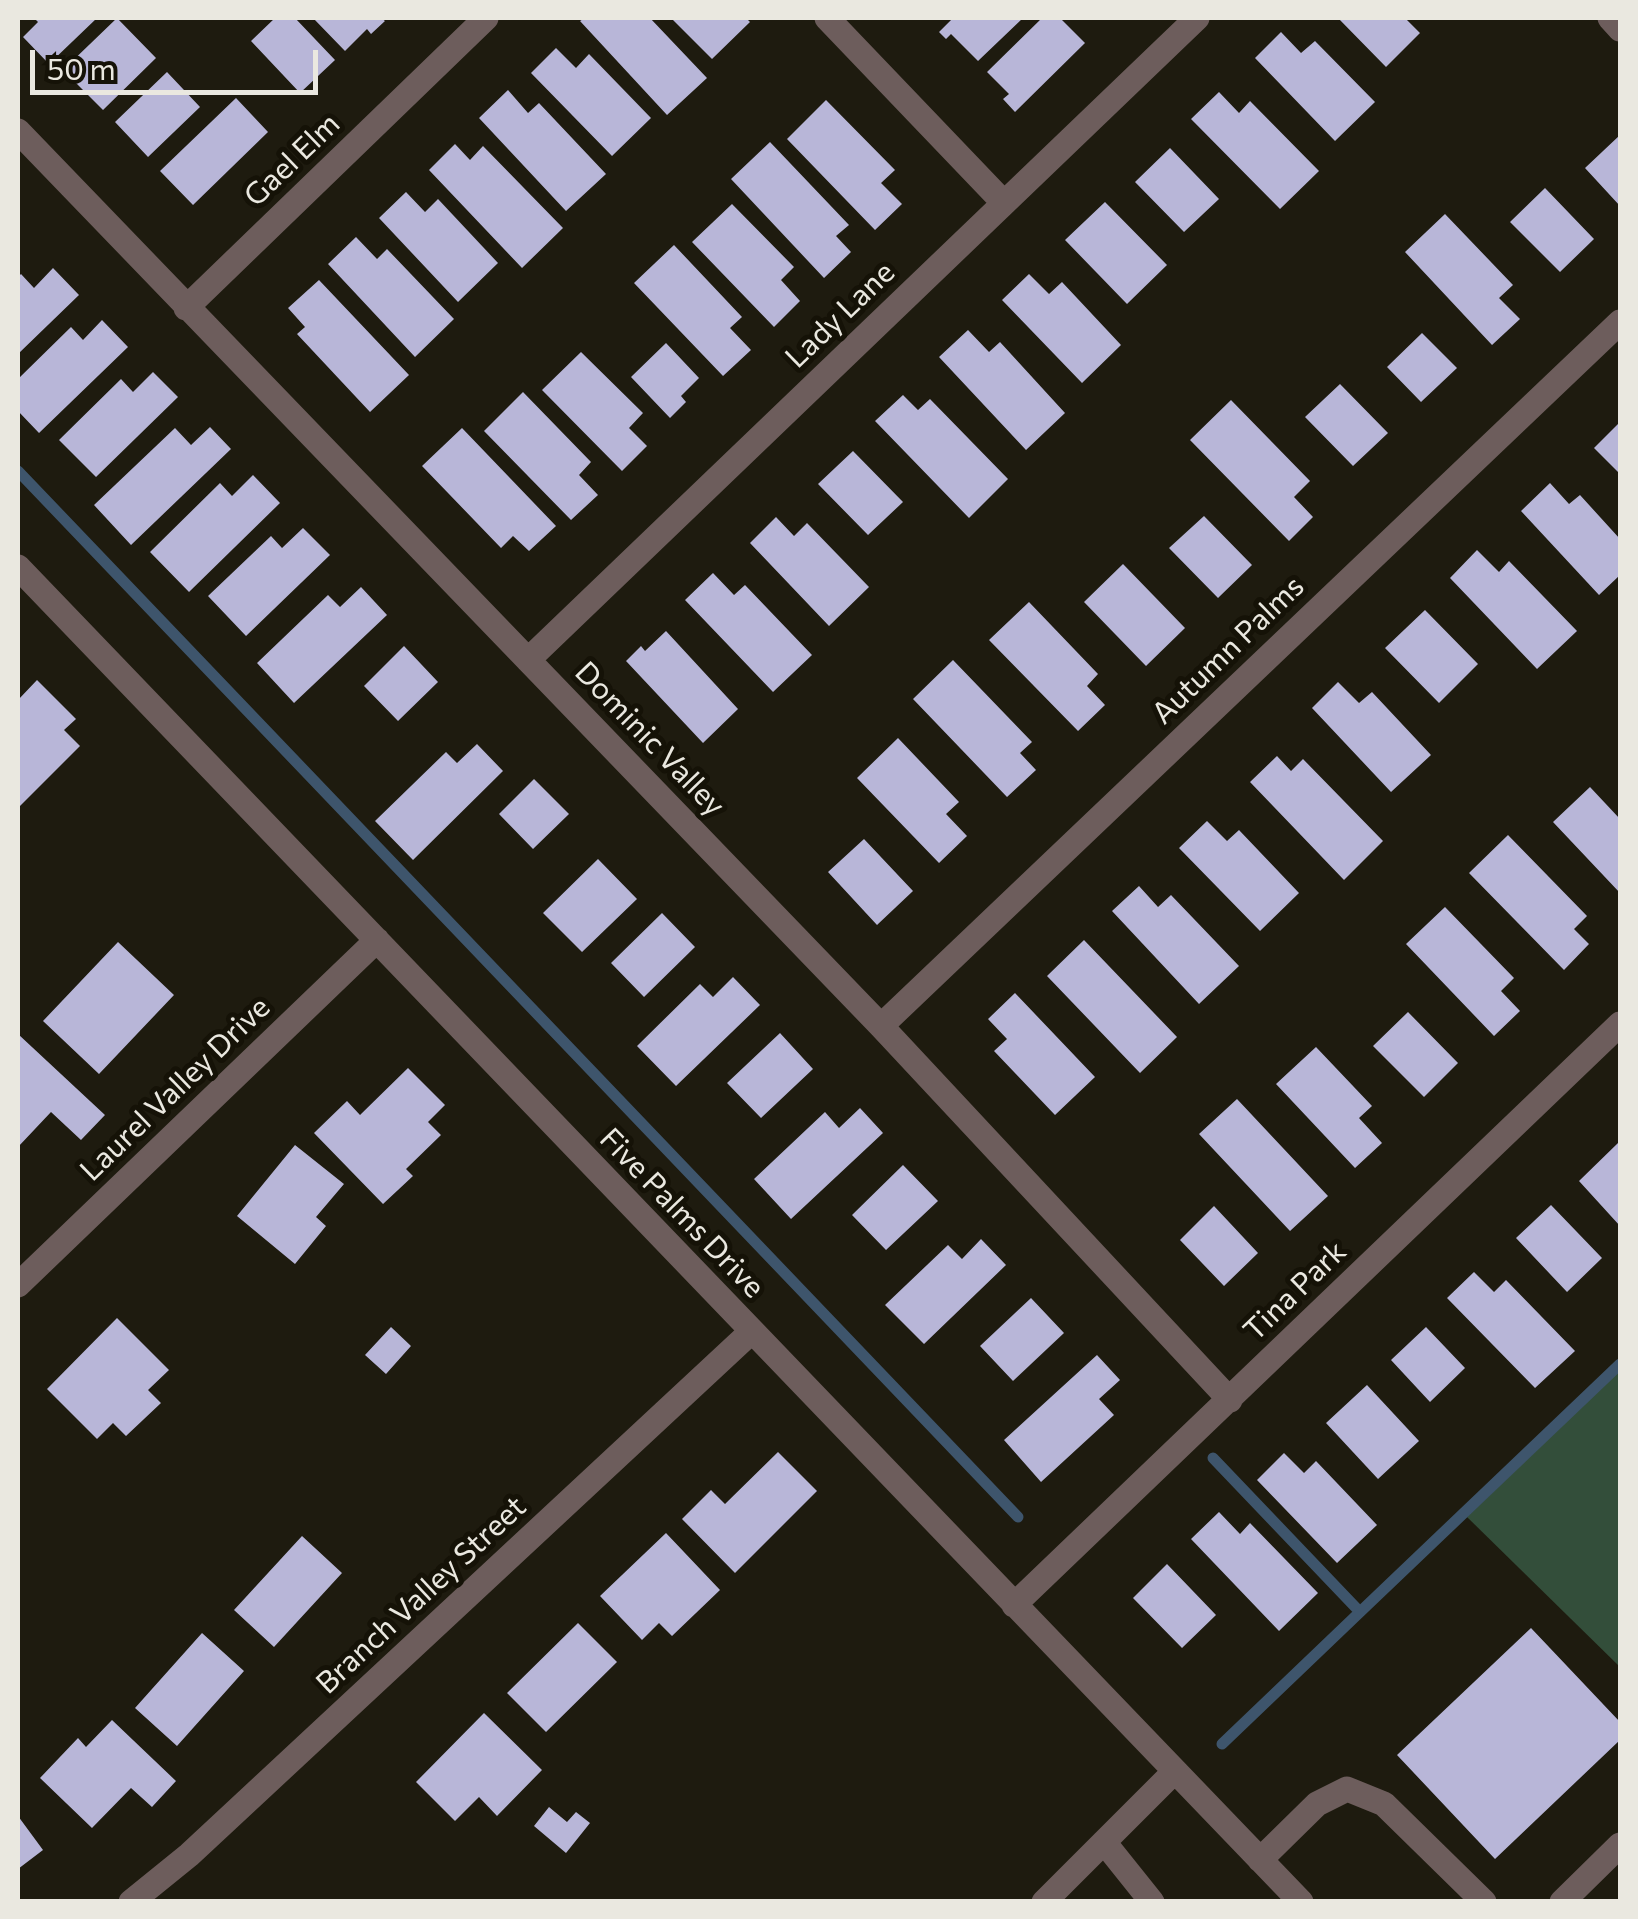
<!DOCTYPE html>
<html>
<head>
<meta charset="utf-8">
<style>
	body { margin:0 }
	#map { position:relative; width:1638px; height:1919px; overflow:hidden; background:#1e1b0f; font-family:Commissioner,sans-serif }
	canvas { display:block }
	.frame { position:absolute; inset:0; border:20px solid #eae8e0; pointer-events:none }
	.scale { position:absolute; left:30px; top:50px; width:288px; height:45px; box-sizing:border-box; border:5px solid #eae8e0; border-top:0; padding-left:12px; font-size:30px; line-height:35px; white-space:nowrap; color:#eae8e0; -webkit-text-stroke:8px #151207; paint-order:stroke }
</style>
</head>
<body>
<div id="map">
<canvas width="1638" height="1919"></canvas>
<div class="frame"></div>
<div class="scale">50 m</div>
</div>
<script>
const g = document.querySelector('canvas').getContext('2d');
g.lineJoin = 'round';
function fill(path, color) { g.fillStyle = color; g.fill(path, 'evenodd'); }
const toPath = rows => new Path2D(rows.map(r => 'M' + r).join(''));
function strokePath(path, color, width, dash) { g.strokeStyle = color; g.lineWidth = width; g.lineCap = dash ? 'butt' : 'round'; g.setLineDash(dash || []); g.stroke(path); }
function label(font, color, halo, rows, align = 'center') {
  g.font = font + ' Commissioner,sans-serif'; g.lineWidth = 10; g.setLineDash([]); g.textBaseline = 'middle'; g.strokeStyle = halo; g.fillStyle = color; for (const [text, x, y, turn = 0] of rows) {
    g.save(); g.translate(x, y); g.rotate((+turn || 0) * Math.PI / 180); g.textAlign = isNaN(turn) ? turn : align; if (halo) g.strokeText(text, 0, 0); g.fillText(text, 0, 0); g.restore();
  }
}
fill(toPath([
	[1620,1370,1620,1667,1467,1517]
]), '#334e3a');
strokePath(toPath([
	[18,471,1018,1517],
	[1213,1458,1360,1612,1222,1744],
	[1360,1612,1620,1364]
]), '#3e556c', 11);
fill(toPath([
	[34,18,97,18,49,64,23,37,38,22],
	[117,18,156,58,103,110,63,70],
	[275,18,295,18,335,60,300,93,251,41],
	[313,18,381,18,385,21,371,34,367,29,345,51],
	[585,18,650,18,707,78,667,115,580,21],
	[671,18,746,18,750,22,712,59],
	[953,18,1023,18,978,61,951,34,946,39,939,32],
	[1042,18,1060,18,1085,43,1015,112,1003,99,1009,94,987,72],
	[1338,18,1405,18,1420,33,1386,67],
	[1281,32,1301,53,1315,41,1375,102,1335,141,1255,58],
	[556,48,576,68,589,54,651,118,612,156,531,73],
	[167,72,200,107,148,157,115,122],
	[508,90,528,113,539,103,606,174,566,211,479,118],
	[1219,92,1239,113,1250,101,1319,171,1280,209,1191,119],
	[236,98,268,132,193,205,160,171],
	[826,100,895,170,881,183,902,204,875,230,787,139],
	[1620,135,1620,206,1585,168],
	[770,142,849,225,836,236,851,252,824,278,731,179],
	[455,144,470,160,483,146,563,228,522,268,429,170],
	[1170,148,1219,199,1184,232,1135,182],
	[1545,188,1594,239,1560,272,1510,222],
	[406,192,425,212,438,199,498,263,458,302,379,218],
	[1105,202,1167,265,1127,304,1065,240],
	[732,204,794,267,781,280,800,301,774,327,692,242],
	[1445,214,1513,285,1499,298,1520,319,1492,345,1405,252],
	[356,237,377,259,387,249,454,319,415,357,328,264],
	[674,245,742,317,730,328,751,350,723,376,634,283],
	[53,268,79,295,18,354,18,277,21,274,34,288],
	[1029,274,1049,294,1062,282,1121,345,1082,383,1002,300],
	[319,280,409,375,370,412,297,334,305,327,288,308],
	[102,320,128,347,39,433,18,411,18,379,71,327,83,340],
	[968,330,989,352,1000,342,1065,413,1026,450,939,357],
	[1422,333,1457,368,1421,402,1387,367],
	[666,343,699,378,681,396,686,402,670,418,631,377],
	[581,352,643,413,629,428,647,446,622,471,542,390],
	[153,372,178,397,96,477,59,440,121,379,133,392],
	[1340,384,1388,433,1353,466,1305,417],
	[523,392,591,462,579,475,598,495,571,520,484,431],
	[903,395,918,410,930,399,1008,479,969,518,875,421],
	[1231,400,1310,481,1294,497,1313,517,1289,541,1190,440],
	[1620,422,1620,474,1594,448],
	[210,427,231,449,131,545,94,505,175,428,191,445],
	[462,428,556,526,529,551,513,536,501,548,422,466],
	[853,451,903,502,868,535,818,484],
	[253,475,280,503,189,592,150,552,220,483,232,496],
	[1550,483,1569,504,1580,495,1620,539,1620,575,1599,595,1521,511],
	[1204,516,1252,565,1218,598,1169,548],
	[776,517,794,536,807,523,869,587,829,626,750,543],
	[303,528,330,555,246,636,208,596,271,536,282,548],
	[1477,550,1499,572,1509,561,1577,631,1537,669,1450,578],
	[1123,564,1185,628,1146,666,1084,602],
	[713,573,734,595,745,585,812,655,773,692,685,600],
	[361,587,387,615,294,703,257,663,328,595,340,607],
	[1029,602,1098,674,1087,686,1105,705,1078,731,989,640],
	[1425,610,1478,664,1439,703,1385,648],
	[666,631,738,709,703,743,626,661,641,646,645,651],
	[404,646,438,682,398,721,364,686],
	[953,660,1032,742,1020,753,1036,770,1007,797,913,699],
	[37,680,76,719,64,730,80,746,20,806,18,700],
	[1338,682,1359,703,1372,692,1431,755,1391,792,1312,708],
	[898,738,959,802,946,814,967,836,939,863,857,778],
	[477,744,503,771,413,860,375,821,446,752,457,763],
	[1277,756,1291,771,1303,759,1383,841,1344,880,1250,782],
	[534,779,569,814,533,849,499,814],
	[1590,787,1620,819,1620,893,1553,822],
	[1207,821,1227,841,1239,830,1299,893,1260,931,1179,848],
	[1508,835,1587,916,1574,929,1589,944,1564,970,1469,873],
	[864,839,913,891,877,925,828,872],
	[598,859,637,899,582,952,543,913],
	[1139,886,1158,907,1171,895,1239,966,1199,1004,1112,911],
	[1445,907,1514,978,1501,991,1520,1011,1494,1036,1406,944],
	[662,913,695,947,644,997,611,963],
	[1084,940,1177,1037,1140,1073,1047,976],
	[118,942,174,995,99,1074,43,1021],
	[733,977,760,1005,676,1086,637,1046,700,984,713,997],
	[1015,993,1095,1077,1055,1115,994,1051,1007,1039,988,1019],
	[1408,1012,1458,1063,1424,1097,1373,1046],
	[780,1033,813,1069,761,1118,727,1083],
	[18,1034,105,1115,81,1140,51,1112,18,1147],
	[1316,1047,1372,1106,1359,1118,1382,1143,1355,1168,1276,1084],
	[408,1068,445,1105,428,1122,441,1135,406,1169,413,1176,383,1204,314,1133,347,1101,360,1115],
	[1237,1099,1328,1196,1290,1231,1199,1134],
	[860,1108,883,1133,791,1219,754,1179,825,1112,839,1128],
	[1618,1143,1620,1145,1620,1226,1579,1181],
	[295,1145,344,1184,316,1217,326,1226,295,1264,237,1216],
	[903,1165,938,1201,886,1250,852,1215],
	[1551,1205,1602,1258,1567,1292,1516,1238],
	[1214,1206,1258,1253,1224,1286,1180,1240],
	[981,1239,1006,1265,924,1344,885,1305,948,1245,962,1259],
	[1474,1272,1494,1292,1506,1280,1575,1351,1535,1388,1447,1298],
	[1031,1298,1064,1333,1013,1381,980,1346],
	[117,1318,169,1370,148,1390,161,1403,126,1436,113,1423,97,1439,47,1389],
	[391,1327,411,1346,386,1374,365,1355],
	[1426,1327,1465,1368,1430,1402,1391,1360],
	[1097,1355,1120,1380,1099,1399,1114,1415,1041,1482,1004,1440],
	[1367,1385,1419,1441,1378,1479,1326,1423],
	[778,1452,817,1491,735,1573,682,1519,711,1490,725,1504],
	[1284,1453,1304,1473,1316,1461,1377,1525,1337,1563,1257,1480],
	[1219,1512,1240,1534,1250,1523,1318,1593,1279,1631,1191,1539],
	[666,1533,720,1590,672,1636,659,1623,642,1640,600,1596],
	[302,1536,342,1573,274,1647,234,1610],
	[1167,1564,1216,1615,1182,1648,1133,1598],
	[578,1623,617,1662,546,1732,507,1693],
	[1531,1628,1620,1722,1620,1740,1495,1859,1397,1755],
	[202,1633,244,1671,177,1746,135,1708],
	[484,1713,542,1770,497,1816,479,1797,455,1821,416,1782],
	[112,1720,176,1781,152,1807,131,1788,92,1828,40,1778,78,1738,86,1747],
	[549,1807,567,1822,576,1812,590,1823,566,1853,534,1826],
	[18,1816,43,1850,18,1869]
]), '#b8b6d8');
strokePath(toPath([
	[827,18,1004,203],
	[1610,18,1620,29],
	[18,131,881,1026,1230,1400],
	[186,308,486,18],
	[18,567,1301,1902],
	[528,660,1197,18],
	[881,1026,1620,322],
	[18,1285,377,940],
	[1014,1605,1620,1024],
	[1104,1842,1152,1902],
	[1260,1860,1317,1804,1347,1789,1384,1804,1484,1902],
	[131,1902,189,1855,751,1332],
	[1044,1902,1175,1771],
	[1562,1902,1620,1845]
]), '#6d5d5c', 25);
label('30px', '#eae8e0', '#151207', [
	["Gael Elm",292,160,-44],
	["Lady Lane",840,315,-44],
	["Autumn Palms",1228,650,-44],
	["Dominic Valley",650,739,46],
	["Laurel Valley Drive",175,1089,-44],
	["Five Palms Drive",682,1213,46],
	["Tina Park",1295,1291,-44],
	["Branch Valley Street",421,1595,-43]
]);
</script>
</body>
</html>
